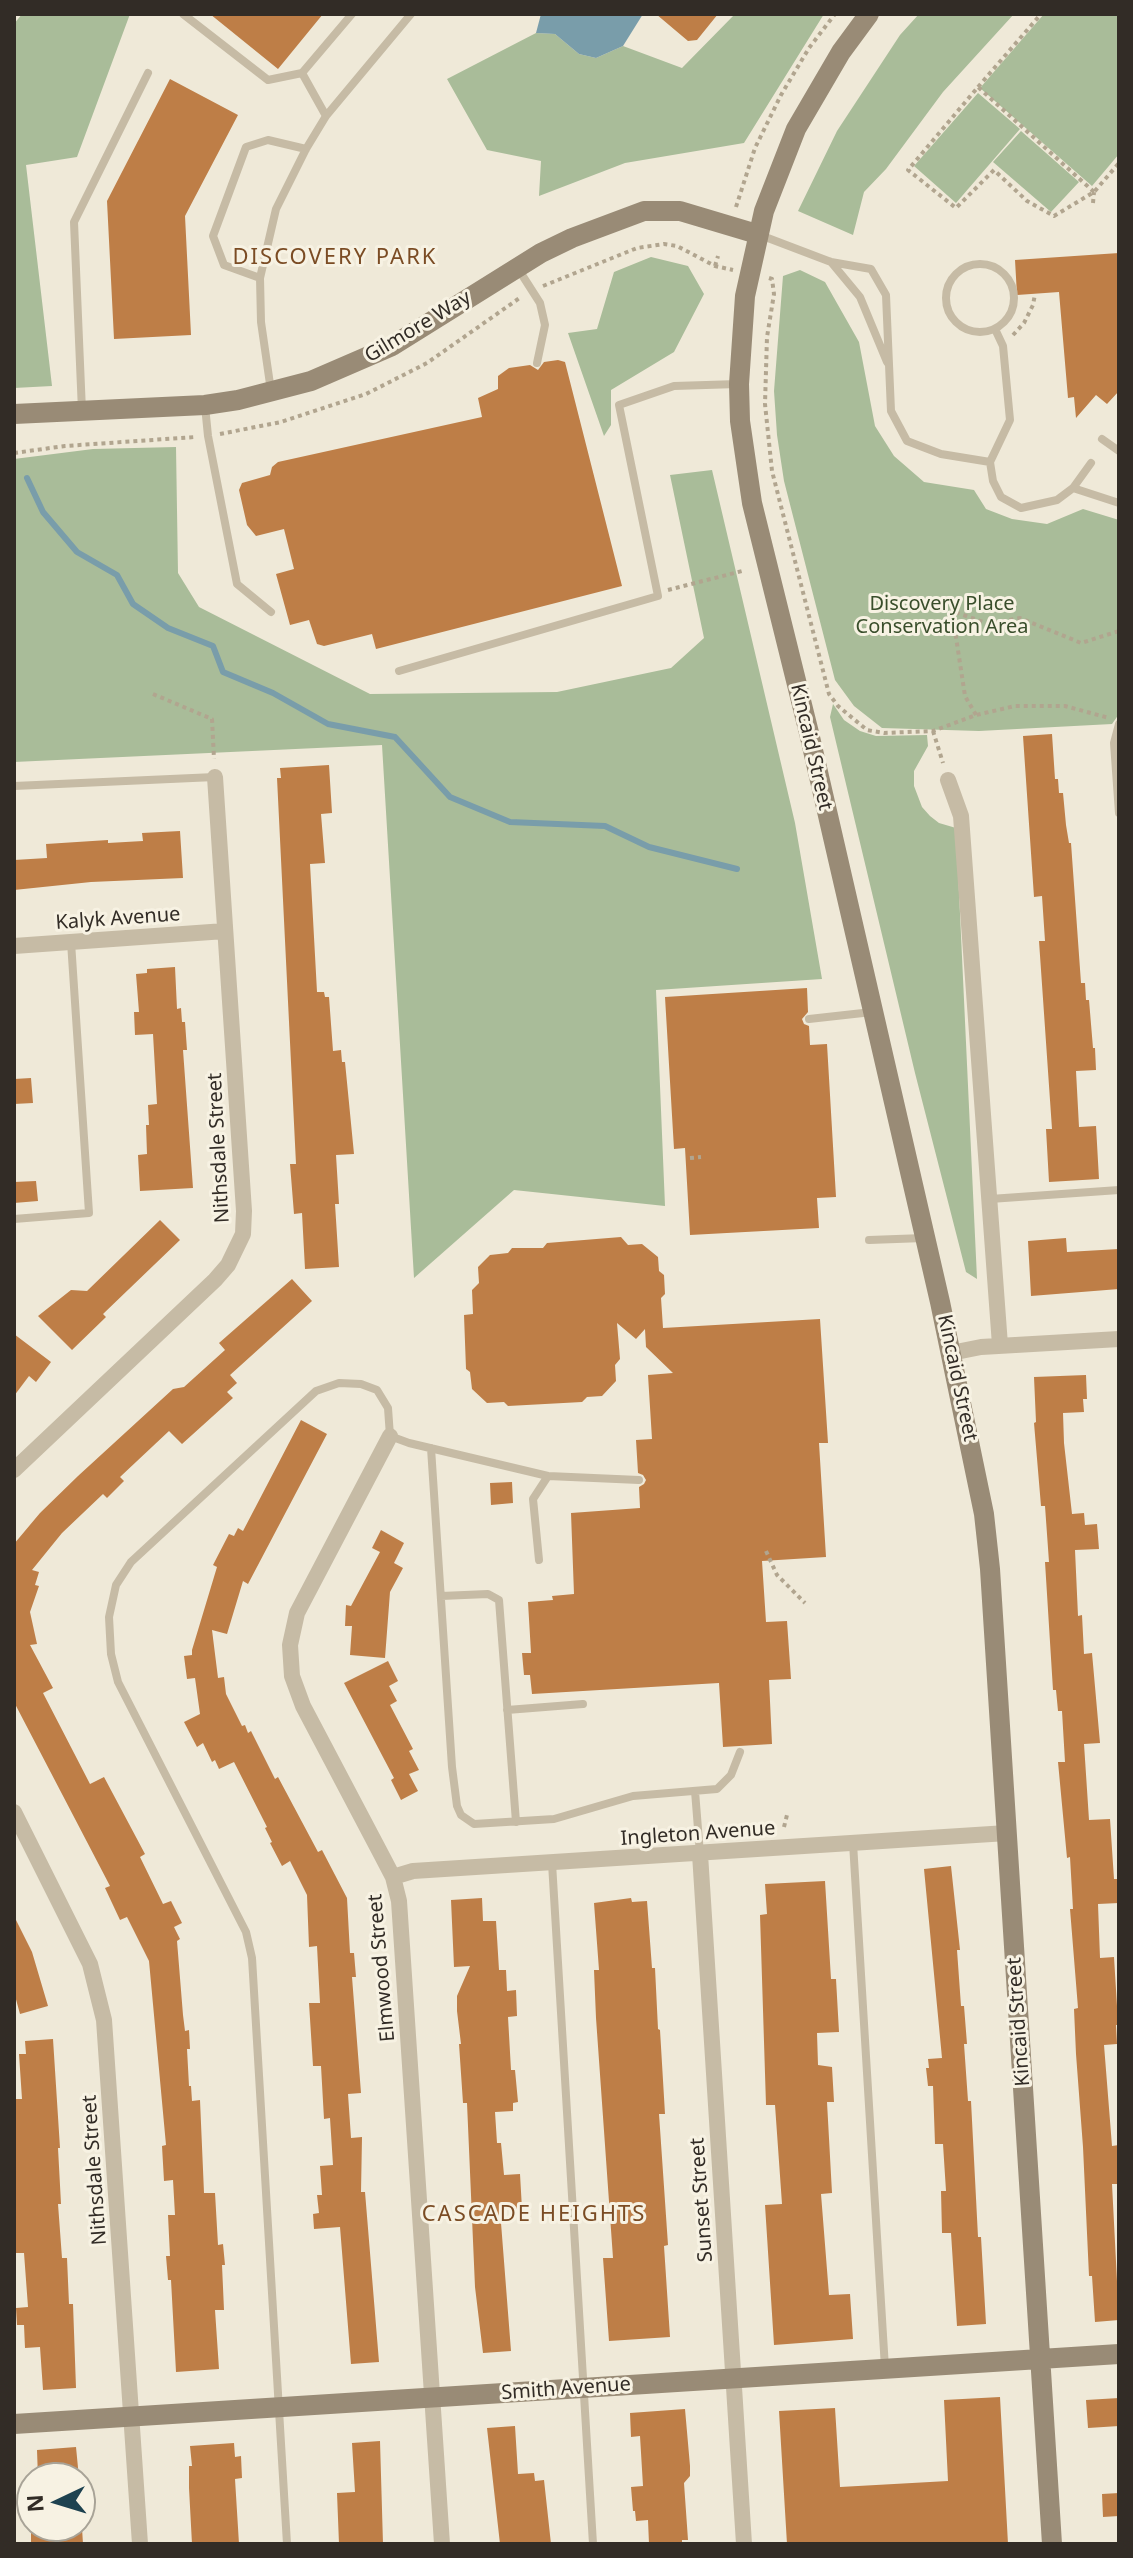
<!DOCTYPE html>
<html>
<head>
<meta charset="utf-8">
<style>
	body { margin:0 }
	#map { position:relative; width:1133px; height:2558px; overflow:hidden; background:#efe9d8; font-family:"Noto Sans",sans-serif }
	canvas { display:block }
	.frame { position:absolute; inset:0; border:16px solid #322c26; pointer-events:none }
	.north { position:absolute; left:16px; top:2462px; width:80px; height:80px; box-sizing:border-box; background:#f7f2e3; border:2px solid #a8a397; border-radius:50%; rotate:266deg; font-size:22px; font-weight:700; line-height:32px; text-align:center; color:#322c26 }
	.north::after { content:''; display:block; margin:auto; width:28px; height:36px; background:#1e4250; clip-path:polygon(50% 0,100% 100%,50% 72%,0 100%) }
</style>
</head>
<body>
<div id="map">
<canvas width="1133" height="2558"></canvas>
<div class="frame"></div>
<div class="north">N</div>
</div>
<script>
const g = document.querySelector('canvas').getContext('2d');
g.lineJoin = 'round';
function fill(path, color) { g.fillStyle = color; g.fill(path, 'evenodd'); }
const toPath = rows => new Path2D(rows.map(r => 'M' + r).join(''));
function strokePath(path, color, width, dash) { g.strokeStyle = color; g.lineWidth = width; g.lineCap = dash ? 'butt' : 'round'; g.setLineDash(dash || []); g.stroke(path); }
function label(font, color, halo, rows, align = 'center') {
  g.font = font + ' "Noto Sans",sans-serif'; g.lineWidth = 6; g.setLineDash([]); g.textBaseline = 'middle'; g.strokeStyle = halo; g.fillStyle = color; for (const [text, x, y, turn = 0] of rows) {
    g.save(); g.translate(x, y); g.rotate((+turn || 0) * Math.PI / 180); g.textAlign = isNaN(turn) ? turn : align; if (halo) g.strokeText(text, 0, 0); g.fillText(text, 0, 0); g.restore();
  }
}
fill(toPath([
	[22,14,130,14,77,157,26,165,52,386,14,388,14,24],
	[735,14,824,14,744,143,625,163,539,196,541,161,487,150,447,79,536,33,555,34,579,54,596,58,623,46,682,68],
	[919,14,1014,14,943,92,886,169,864,192,853,235,798,211,837,131,900,35],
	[1044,14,1119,14,1119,154,1092,186,980,88],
	[978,93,1020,129,956,203,914,166],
	[1021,131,1079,182,1051,212,993,162],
	[651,257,688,266,704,294,674,352,611,390,611,425,604,436,568,333,597,329,614,272],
	[800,270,825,282,859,342,875,426,894,456,924,482,974,490,986,509,1012,519,1047,524,1083,509,1119,520,1119,714,1112,724,979,731,882,728,854,706,835,680,784,481,777,435,774,391,783,276],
	[176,447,178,573,199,607,370,694,557,692,671,668,704,638,670,475,712,470,795,823,822,979,656,990,665,1206,514,1190,414,1278,382,745,14,762,14,459,93,449],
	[833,704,844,720,860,731,876,736,927,735,928,746,914,771,914,786,922,807,930,816,939,823,956,828,977,1279,966,1272,915,1073,830,717]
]), '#a9bc99');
fill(toPath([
	[541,14,643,14,623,46,596,58,579,54,555,34,536,33]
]), '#799daa');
strokePath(toPath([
	[27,478,43,512,77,552,117,575,133,604,168,628,213,646,223,672,273,693,328,724,395,737,450,797,510,822,605,826,649,847,737,869]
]), '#799daa', 6);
fill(toPath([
	[210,14,323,14,278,69],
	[656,14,718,14,697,40,688,41],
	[170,79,238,115,185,216,191,335,114,339,107,201],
	[1119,253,1119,391,1107,404,1096,395,1076,418,1074,397,1068,398,1059,292,1017,295,1015,260],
	[558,360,565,362,622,586,376,649,372,634,324,646,317,644,309,620,290,625,276,574,294,569,284,529,256,536,247,525,239,490,242,483,270,475,272,467,278,462,482,417,478,398,498,389,498,376,509,368,530,365,538,370,544,362],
	[1052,734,1055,779,1058,779,1059,793,1063,793,1066,825,1069,843,1071,843,1081,983,1085,983,1086,1000,1089,1000,1093,1048,1095,1048,1096,1070,1076,1071,1079,1127,1096,1126,1099,1179,1049,1182,1046,1129,1052,1129,1039,941,1045,941,1042,896,1034,897,1023,736],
	[329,765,332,813,321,814,325,863,310,864,317,992,324,992,325,997,329,997,333,1051,341,1050,342,1062,345,1062,354,1154,336,1155,339,1204,335,1204,339,1267,305,1269,302,1213,294,1214,290,1164,296,1164,277,778,281,778,280,768],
	[180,831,183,878,91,882,14,890,14,860,47,858,46,844,108,840,108,843,143,841,142,833],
	[175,967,177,1009,181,1008,182,1022,185,1022,187,1050,183,1050,193,1188,140,1191,138,1155,147,1154,146,1125,149,1125,148,1105,157,1104,153,1034,135,1035,134,1012,139,1012,136,974,147,973,147,969],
	[807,988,808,1012,802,1019,804,1024,809,1026,810,1045,827,1044,836,1197,817,1198,819,1228,690,1235,685,1148,674,1149,665,997],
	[31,1078,33,1103,14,1104,14,1079],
	[36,1181,38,1201,14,1203,14,1182],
	[160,1220,180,1240,103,1314,106,1317,72,1350,38,1316,71,1290,87,1291],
	[621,1237,628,1245,642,1244,658,1257,659,1271,664,1275,665,1294,661,1298,663,1328,820,1319,828,1443,819,1443,826,1557,762,1561,766,1622,787,1621,791,1679,769,1680,772,1744,723,1747,719,1683,532,1694,530,1675,524,1675,522,1653,531,1653,528,1602,553,1600,552,1596,574,1594,571,1513,640,1508,639,1487,644,1484,646,1480,643,1475,638,1473,636,1440,652,1439,648,1375,673,1373,646,1347,645,1329,636,1339,617,1323,620,1359,615,1365,616,1381,602,1396,587,1397,582,1402,508,1406,504,1402,487,1403,472,1389,470,1372,466,1369,464,1315,473,1314,472,1290,479,1283,478,1267,490,1255,508,1253,512,1248,543,1248,547,1243],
	[1066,1238,1067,1252,1119,1249,1119,1289,1031,1296,1028,1241],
	[292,1279,312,1301,230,1375,237,1383,227,1392,233,1398,182,1444,169,1431,120,1477,124,1481,107,1498,103,1494,62,1533,32,1570,39,1572,35,1585,39,1586,30,1612,37,1644,30,1645,53,1688,43,1693,90,1784,104,1777,145,1854,140,1857,163,1904,171,1901,182,1923,174,1927,180,1939,177,1941,183,2015,185,2031,189,2030,190,2049,187,2049,189,2086,191,2086,192,2101,200,2100,204,2193,215,2193,218,2245,223,2244,225,2265,222,2265,224,2310,215,2310,219,2369,176,2372,171,2280,168,2280,166,2256,170,2256,168,2215,175,2215,173,2180,164,2181,162,2146,166,2145,149,1961,127,1917,120,1920,105,1888,110,1886,14,1702,14,1544,40,1513,78,1476,173,1389,184,1387,225,1350,219,1343],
	[14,1334,51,1362,36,1382,29,1376,14,1396],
	[1086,1375,1087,1399,1083,1399,1084,1412,1063,1413,1064,1443,1072,1514,1084,1513,1085,1525,1097,1524,1099,1549,1075,1550,1078,1616,1082,1615,1084,1654,1092,1653,1100,1743,1084,1744,1089,1820,1110,1819,1114,1879,1119,1879,1119,1903,1098,1904,1100,1958,1114,1957,1117,2006,1119,2005,1119,2025,1116,2025,1117,2044,1104,2045,1112,2146,1119,2145,1119,2184,1112,2184,1119,2320,1095,2322,1092,2276,1089,2276,1083,2147,1076,2054,1074,2009,1078,2008,1070,1909,1073,1909,1070,1857,1067,1858,1058,1762,1065,1762,1062,1711,1058,1711,1056,1690,1053,1690,1045,1562,1049,1562,1045,1506,1041,1506,1034,1423,1036,1422,1034,1377],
	[301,1420,327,1434,248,1584,243,1581,227,1634,212,1630,218,1678,224,1677,226,1694,242,1726,245,1725,248,1733,251,1731,275,1779,278,1777,318,1852,322,1850,347,1898,350,1953,354,1953,356,1977,352,1977,361,2093,348,2094,351,2138,362,2137,361,2192,365,2192,379,2362,351,2364,340,2227,314,2229,313,2214,319,2213,317,2195,322,2195,320,2166,333,2165,330,2118,324,2119,321,2066,313,2066,309,2003,320,2003,317,1946,309,1947,307,1895,290,1861,282,1866,270,1843,272,1842,265,1828,267,1827,234,1762,219,1769,215,1760,212,1762,203,1743,197,1747,184,1722,200,1714,195,1678,187,1679,184,1656,192,1655,192,1650,217,1567,213,1565,229,1534,234,1536,238,1528,243,1531],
	[512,1482,513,1503,491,1505,490,1483],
	[381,1530,404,1543,394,1563,403,1568,390,1592,385,1658,350,1655,352,1626,345,1626,346,1605,351,1606,380,1552,372,1548],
	[388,1661,398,1681,389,1686,397,1701,390,1705,413,1749,409,1751,419,1770,409,1774,418,1791,401,1800,391,1780,394,1778,344,1683],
	[951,1866,960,1950,957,1950,961,2006,964,2006,967,2044,964,2044,968,2101,971,2101,978,2237,981,2237,986,2324,957,2326,951,2233,942,2233,941,2191,946,2191,943,2144,935,2144,933,2086,928,2086,926,2068,929,2068,928,2059,942,2058,924,1869],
	[825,1881,831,1979,836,1979,839,2032,817,2033,818,2065,832,2067,834,2102,827,2102,832,2193,821,2194,829,2295,850,2294,853,2339,774,2345,765,2205,782,2204,775,2105,766,2105,760,1915,767,1914,765,1884],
	[482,1898,483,1921,496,1921,499,1970,506,1970,507,1991,516,1990,517,2016,508,2017,511,2070,515,2070,518,2102,513,2103,513,2111,495,2112,497,2143,501,2143,504,2175,520,2174,522,2209,500,2210,511,2351,483,2353,475,2287,467,2103,463,2103,459,2044,461,2044,457,2011,457,1996,470,1966,454,1967,451,1900],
	[631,1898,632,1902,647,1901,652,1968,655,1968,658,2029,660,2030,665,2114,659,2114,668,2245,664,2246,670,2337,609,2341,603,2258,613,2258,596,2018,594,1970,599,1970,594,1903],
	[14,1916,32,1952,48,2006,20,2014,14,1992],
	[53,2039,60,2148,58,2148,61,2204,58,2204,62,2258,67,2258,69,2304,73,2304,76,2388,43,2390,40,2347,25,2348,24,2325,17,2325,16,2308,28,2307,24,2253,14,2253,14,2099,22,2099,19,2054,26,2054,25,2041],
	[1000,2397,1008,2544,787,2544,779,2411,835,2408,840,2487,948,2481,944,2400],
	[1119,2398,1119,2426,1088,2428,1086,2400],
	[685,2409,690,2466,690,2476,684,2483,688,2540,682,2540,682,2544,649,2544,648,2520,636,2521,635,2511,633,2511,631,2487,643,2486,640,2436,631,2437,630,2413],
	[515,2426,518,2474,534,2473,535,2481,544,2480,551,2544,500,2544,487,2428],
	[380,2441,383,2544,339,2544,337,2493,355,2492,352,2443],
	[234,2443,235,2457,241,2456,242,2478,235,2479,239,2544,192,2544,189,2488,189,2466,192,2466,190,2446],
	[76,2447,79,2478,38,2478,37,2450],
	[1119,2493,1119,2516,1103,2517,1102,2494],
	[82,2528,83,2544,31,2544,31,2532]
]), '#be7e47');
strokePath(toPath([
	[978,87,1041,14],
	[1094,192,978,87,908,170,956,208,994,170,1027,201,1054,216,1094,192,1119,163],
	[1093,203,1094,192],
	[736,207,755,148,781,95,809,48,835,14],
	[715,266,718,256],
	[769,278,772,279,774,294,767,337,765,404,772,471,829,694,838,706,867,730,884,733,933,731,976,715,1015,706,1065,706,1109,718],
	[543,286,637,248,664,244,677,246,715,266,733,270],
	[1013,335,1024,323,1033,305,1035,294],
	[220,434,281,422,366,394,427,363,521,297],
	[14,453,65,446,195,437],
	[668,590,742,571],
	[153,694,212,719,214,759],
	[976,715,965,696,952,611,989,624,1020,618,1081,643,1119,631],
	[933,731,943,763],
	[690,1158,701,1157],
	[766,1551,777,1575,805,1603],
	[784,1827,787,1815]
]), '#b1a58f', 4, [4, 4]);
strokePath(toPath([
	[183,14,268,80,302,73,326,116],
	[302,73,352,14],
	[760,235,831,262,871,269,886,295,891,411,907,441,941,454,990,462,993,481,1001,497,1021,508,1057,500,1073,488,1091,463],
	[831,262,860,297,887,362],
	'946 298a34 34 0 1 1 68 0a34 34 0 1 1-68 0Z',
	[517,267,540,303,545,325,537,363],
	[260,278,224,265,213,236,246,147,268,140,306,149],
	[271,391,261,322,260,278,276,209,306,149,326,116,411,14],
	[205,406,208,436,237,584,271,612],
	[82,411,74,222,148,73],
	[1102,439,1119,451],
	[990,462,1010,420,1003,346,995,329],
	[1073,488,1119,503],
	[399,671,658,596,619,405,674,386,738,384],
	[1119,724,1114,743,1119,813],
	[14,786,215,777],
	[809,1019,872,1012],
	[990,1199,1119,1190],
	[14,1219,89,1213,71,942],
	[869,1240,924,1238],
	[431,1448,452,1767,457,1806,461,1815,474,1824,554,1819,633,1796,717,1789,731,1775,740,1752],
	[539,1560,533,1499,548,1476],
	[441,1596,488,1594,499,1600,516,1822],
	[507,1710,583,1704],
	[695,1791,700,1854],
	[853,1843,885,2368],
	[552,1863,593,2544],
	[287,2544,252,1958,246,1932,118,1682,111,1654,109,1617,116,1585,131,1562,316,1391,339,1383,361,1384,377,1390,388,1408,390,1436,409,1443,548,1476,639,1480]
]), '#c6bba5', 8);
strokePath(toPath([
	[948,780,961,816,1000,1345],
	[14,946,225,931],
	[951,1353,981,1347,1119,1339],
	[390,1436,297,1613,290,1645,292,1676,303,1706,381,1854,393,1877,399,1901,442,2544],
	[14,1470,215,1280,228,1265,243,1234,244,1211,215,777],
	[14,1812,90,1964,104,2020,140,2544],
	[700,1854,744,2544],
	[393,1877,413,1871,1007,1833]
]), '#c6bba5', 16);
strokePath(toPath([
	[869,14,841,52,796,129,764,211,745,296,739,384,740,421,752,503,809,733,940,1302,984,1514,990,1569,1052,2544],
	[14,414,205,405,238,400,311,381,392,346,541,253,572,238,644,211,680,211,757,234],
	[14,2424,1119,2354]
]), '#998b76', 20);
label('20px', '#322c26', '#f7f2e3', [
	["Gilmore Way",418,327,-31],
	["Kincaid Street",811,747,77],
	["Kalyk Avenue",118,919,-4],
	["Nithsdale Street",219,1148,-93],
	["Kincaid Street",957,1378,78],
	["Ingleton Avenue",698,1834,-4],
	["Elmwood Street",382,1968,-95],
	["Kincaid Street",1019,2022,-94],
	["Nithsdale Street",95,2170,-94],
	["Sunset Street",702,2200,-94],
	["Smith Avenue",566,2389,-4]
]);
label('20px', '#394e2b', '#f7f2e3', [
	["Discovery Place",942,604],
	["Conservation Area",942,627]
]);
g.letterSpacing = '2px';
label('22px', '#7b4c24', '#f7f2e3', [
	["DISCOVERY PARK",335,258],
	["CASCADE HEIGHTS",534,2215]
]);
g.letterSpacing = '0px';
</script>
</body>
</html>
